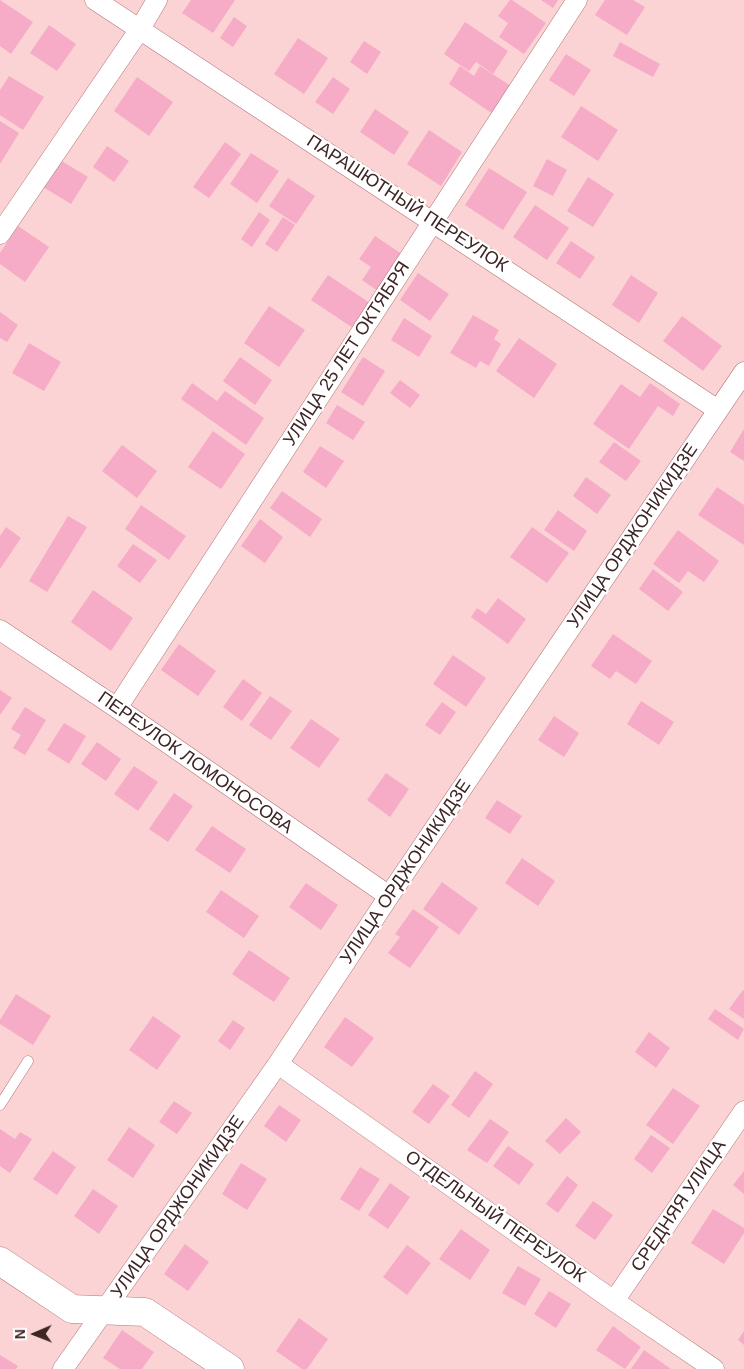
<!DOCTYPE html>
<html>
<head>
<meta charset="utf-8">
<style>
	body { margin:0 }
	#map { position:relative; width:744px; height:1369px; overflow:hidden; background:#fcd3d4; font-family:Helvetica,sans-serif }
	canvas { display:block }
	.north { position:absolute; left:10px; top:1309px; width:50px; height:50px; -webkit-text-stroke:4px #fff; paint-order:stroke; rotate:269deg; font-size:14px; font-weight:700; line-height:20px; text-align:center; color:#3e2526 }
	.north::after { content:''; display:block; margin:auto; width:18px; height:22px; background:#3e2526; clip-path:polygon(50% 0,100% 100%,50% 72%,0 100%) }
</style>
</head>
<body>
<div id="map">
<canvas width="744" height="1369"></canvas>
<div class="north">N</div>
</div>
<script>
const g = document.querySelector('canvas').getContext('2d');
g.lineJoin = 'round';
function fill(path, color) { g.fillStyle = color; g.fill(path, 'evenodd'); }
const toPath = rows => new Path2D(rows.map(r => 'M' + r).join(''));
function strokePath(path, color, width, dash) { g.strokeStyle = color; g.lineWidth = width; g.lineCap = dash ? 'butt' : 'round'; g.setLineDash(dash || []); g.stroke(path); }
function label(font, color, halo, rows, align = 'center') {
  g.font = font + ' Helvetica,sans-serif'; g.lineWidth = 4.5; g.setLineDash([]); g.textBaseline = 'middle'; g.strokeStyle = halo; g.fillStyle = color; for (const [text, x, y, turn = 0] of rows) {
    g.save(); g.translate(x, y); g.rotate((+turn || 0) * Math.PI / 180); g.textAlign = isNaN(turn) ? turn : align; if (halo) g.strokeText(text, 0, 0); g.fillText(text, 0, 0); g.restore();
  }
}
fill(toPath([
	[0,0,33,22,11,54,0,46],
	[191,0,235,0,213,33,182,13],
	[510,0,512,0,546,23,524,54,499,37,508,23,498,16],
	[541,0,558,0,553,8],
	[605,0,633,0,645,7,627,35,595,15],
	[234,17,247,26,233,47,220,38],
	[465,22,508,51,493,74,476,62,469,71,444,54],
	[49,25,76,44,57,71,30,53],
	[298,38,328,58,304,94,274,74],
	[364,41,381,52,367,74,350,62],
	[620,42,660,64,653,77,613,56],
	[566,54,591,70,574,96,549,80],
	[460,66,474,76,480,66,511,86,493,114,449,84],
	[9,76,44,97,23,130,0,115,0,90],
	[137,77,173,102,149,136,114,111],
	[333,77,350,89,333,114,315,102],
	[581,106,618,130,598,161,561,137],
	[375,109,409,132,394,155,360,132],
	[0,121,19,133,0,164],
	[429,130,462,152,441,186,407,164],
	[225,142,241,154,209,198,193,187],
	[107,146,129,161,114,182,93,167],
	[251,153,279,171,257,203,230,184],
	[547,159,567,170,553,196,533,186],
	[60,160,88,177,71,204,43,187],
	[489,168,527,192,503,230,465,205],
	[588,177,614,194,593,227,567,211],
	[288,178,315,196,296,224,269,206],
	[535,205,569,228,547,260,513,237],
	[259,212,270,220,252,247,241,239],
	[283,217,295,225,277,252,265,244],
	[18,226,49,247,25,282,0,264,0,253],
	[375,236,402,254,378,291,362,280,371,267,359,259],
	[571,241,595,257,580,279,556,263],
	[418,273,449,294,430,321,400,300],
	[328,275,370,303,353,328,311,300],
	[631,275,658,293,639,323,612,305],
	[269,306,305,330,279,367,244,343],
	[0,312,18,325,7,342,0,338],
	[473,315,499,330,494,339,501,344,489,366,480,361,476,368,450,353],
	[682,316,722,346,703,371,663,341],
	[404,318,432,336,419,357,391,340],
	[519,338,557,364,534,398,496,371],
	[29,343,61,362,44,391,12,373],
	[240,357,272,380,255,405,223,381],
	[363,357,385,371,363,406,341,392],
	[400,380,420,395,410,408,390,393],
	[192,383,217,401,225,391,264,418,246,445,181,399],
	[650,383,680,404,673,416,658,406,629,449,593,424,621,384,640,397],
	[337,405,365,422,353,440,326,423],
	[744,429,744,461,730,452],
	[213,431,245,454,221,489,188,467],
	[614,442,641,461,626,481,599,462],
	[122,445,157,471,137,498,102,471],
	[320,446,344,461,326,488,303,472],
	[586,477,611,495,597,514,573,496],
	[717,487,744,505,744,545,698,515],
	[282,491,322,519,310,537,270,508],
	[141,505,186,536,169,560,125,529],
	[558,510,587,531,574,551,544,530],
	[68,516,87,527,47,592,29,581],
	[260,519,283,537,265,563,241,546],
	[6,527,21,538,0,569,0,536],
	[532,527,569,553,547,583,510,557],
	[678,530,719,561,704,582,688,571,679,583,653,564],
	[133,544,157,560,140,583,117,566],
	[653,569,683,592,668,611,639,589],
	[93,590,133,618,111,651,71,622],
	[498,598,526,619,508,644,471,617,477,608,486,614],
	[613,634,652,661,636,684,616,671,610,679,591,666],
	[179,644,216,671,198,696,161,670],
	[453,655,486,678,466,707,433,684],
	[243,679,262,693,242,721,223,707],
	[0,690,12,698,0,715],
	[270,696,292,711,271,740,249,725],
	[641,701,674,722,659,745,627,724],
	[442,702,456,712,440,735,425,725],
	[25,707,46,720,25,755,13,748,21,735,11,729],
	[554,716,579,733,564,757,538,740],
	[311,719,340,739,319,768,290,748],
	[64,723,86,736,69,764,47,750],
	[97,742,121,759,106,781,81,764],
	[134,766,158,782,138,811,114,794],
	[386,773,409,789,390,817,367,800],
	[174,793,193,806,168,842,149,829],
	[497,800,522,816,510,834,485,818],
	[212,826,246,849,230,873,195,850],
	[522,858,555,881,538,906,505,883],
	[442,882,478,908,459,935,423,909],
	[306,883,338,905,321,930,289,907],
	[221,890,259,916,244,938,206,912],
	[413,909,439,927,410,968,388,953,400,937,395,934],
	[249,950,290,978,274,1002,232,974],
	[743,990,744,991,744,1019,729,1009],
	[16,994,51,1016,33,1045,0,1024,0,1020],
	[715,1009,744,1029,738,1040,708,1019],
	[153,1016,181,1036,157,1070,129,1050],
	[345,1017,374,1038,352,1067,324,1047],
	[233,1020,245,1028,230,1050,218,1041],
	[649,1032,670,1048,656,1068,635,1052],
	[475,1071,493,1084,469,1118,451,1105],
	[433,1084,450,1096,429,1124,412,1112],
	[673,1088,700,1106,673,1144,646,1125],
	[174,1101,192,1113,177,1134,159,1122],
	[279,1105,301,1120,286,1142,264,1126],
	[566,1118,581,1132,560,1154,545,1141],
	[490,1119,509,1132,487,1163,467,1150],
	[129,1127,155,1145,133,1178,107,1160],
	[0,1129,15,1139,20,1132,32,1139,10,1173,0,1166],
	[651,1135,670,1148,652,1173,634,1159],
	[508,1146,534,1164,519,1185,493,1166],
	[53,1151,76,1167,57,1195,33,1179],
	[241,1163,267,1179,247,1210,222,1194],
	[360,1167,380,1179,359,1211,340,1199],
	[744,1171,744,1194,733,1185],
	[567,1176,578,1185,558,1213,546,1204],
	[390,1183,410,1197,388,1229,368,1215],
	[93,1189,118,1206,99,1234,74,1216],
	[593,1201,613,1215,595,1240,575,1226],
	[713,1209,744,1228,744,1233,724,1264,691,1243],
	[461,1229,490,1250,470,1280,439,1259],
	[185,1244,209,1262,188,1291,164,1274],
	[407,1245,431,1263,407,1295,383,1277],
	[518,1266,541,1279,525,1306,502,1293],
	[549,1291,571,1304,556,1328,534,1314],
	[299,1318,328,1339,307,1369,302,1369,276,1351],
	[613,1326,641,1347,625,1369,596,1350],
	[122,1330,154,1352,142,1369,120,1369,103,1358],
	[744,1331,744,1345,738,1340],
	[644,1350,671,1369,631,1369],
	[0,1355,18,1366,16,1369,0,1369]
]), '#f6abc6');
const lane = toPath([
	[0,1105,28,1061]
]);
const street = toPath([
	[95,0,718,410],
	[0,234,140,29,157,0],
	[0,630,117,708,389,896],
	[117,708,577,0],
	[278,1064,614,1301,714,1369],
	[614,1301,744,1111],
	[63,1369,278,1064,389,896,744,372]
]);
const secondary = toPath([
	[0,1261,72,1309,145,1312,230,1369]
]);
strokePath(lane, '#b27578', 11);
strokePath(street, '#b27578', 21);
strokePath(secondary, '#b27578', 29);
strokePath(lane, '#fff', 10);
strokePath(street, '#fff', 20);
strokePath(secondary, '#fff', 28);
label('18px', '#3e2526', '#fff', [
	["ПАРАШЮТНЫЙ ПЕРЕУЛОК",407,204,33],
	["УЛИЦА 25 ЛЕТ ОКТЯБРЯ",347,354,-57],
	["УЛИЦА ОРДЖОНИКИДЗЕ",633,536,-56],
	["ПЕРЕУЛОК ЛОМОНОСОВА",195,763,35],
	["УЛИЦА ОРДЖОНИКИДЗЕ",406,872,-56],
	["СРЕДНЯЯ УЛИЦА",679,1206,-56],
	["УЛИЦА ОРДЖОНИКИДЗЕ",178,1207,-55],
	["ОТДЕЛЬНЫЙ ПЕРЕУЛОК",495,1217,35]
]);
</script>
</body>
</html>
